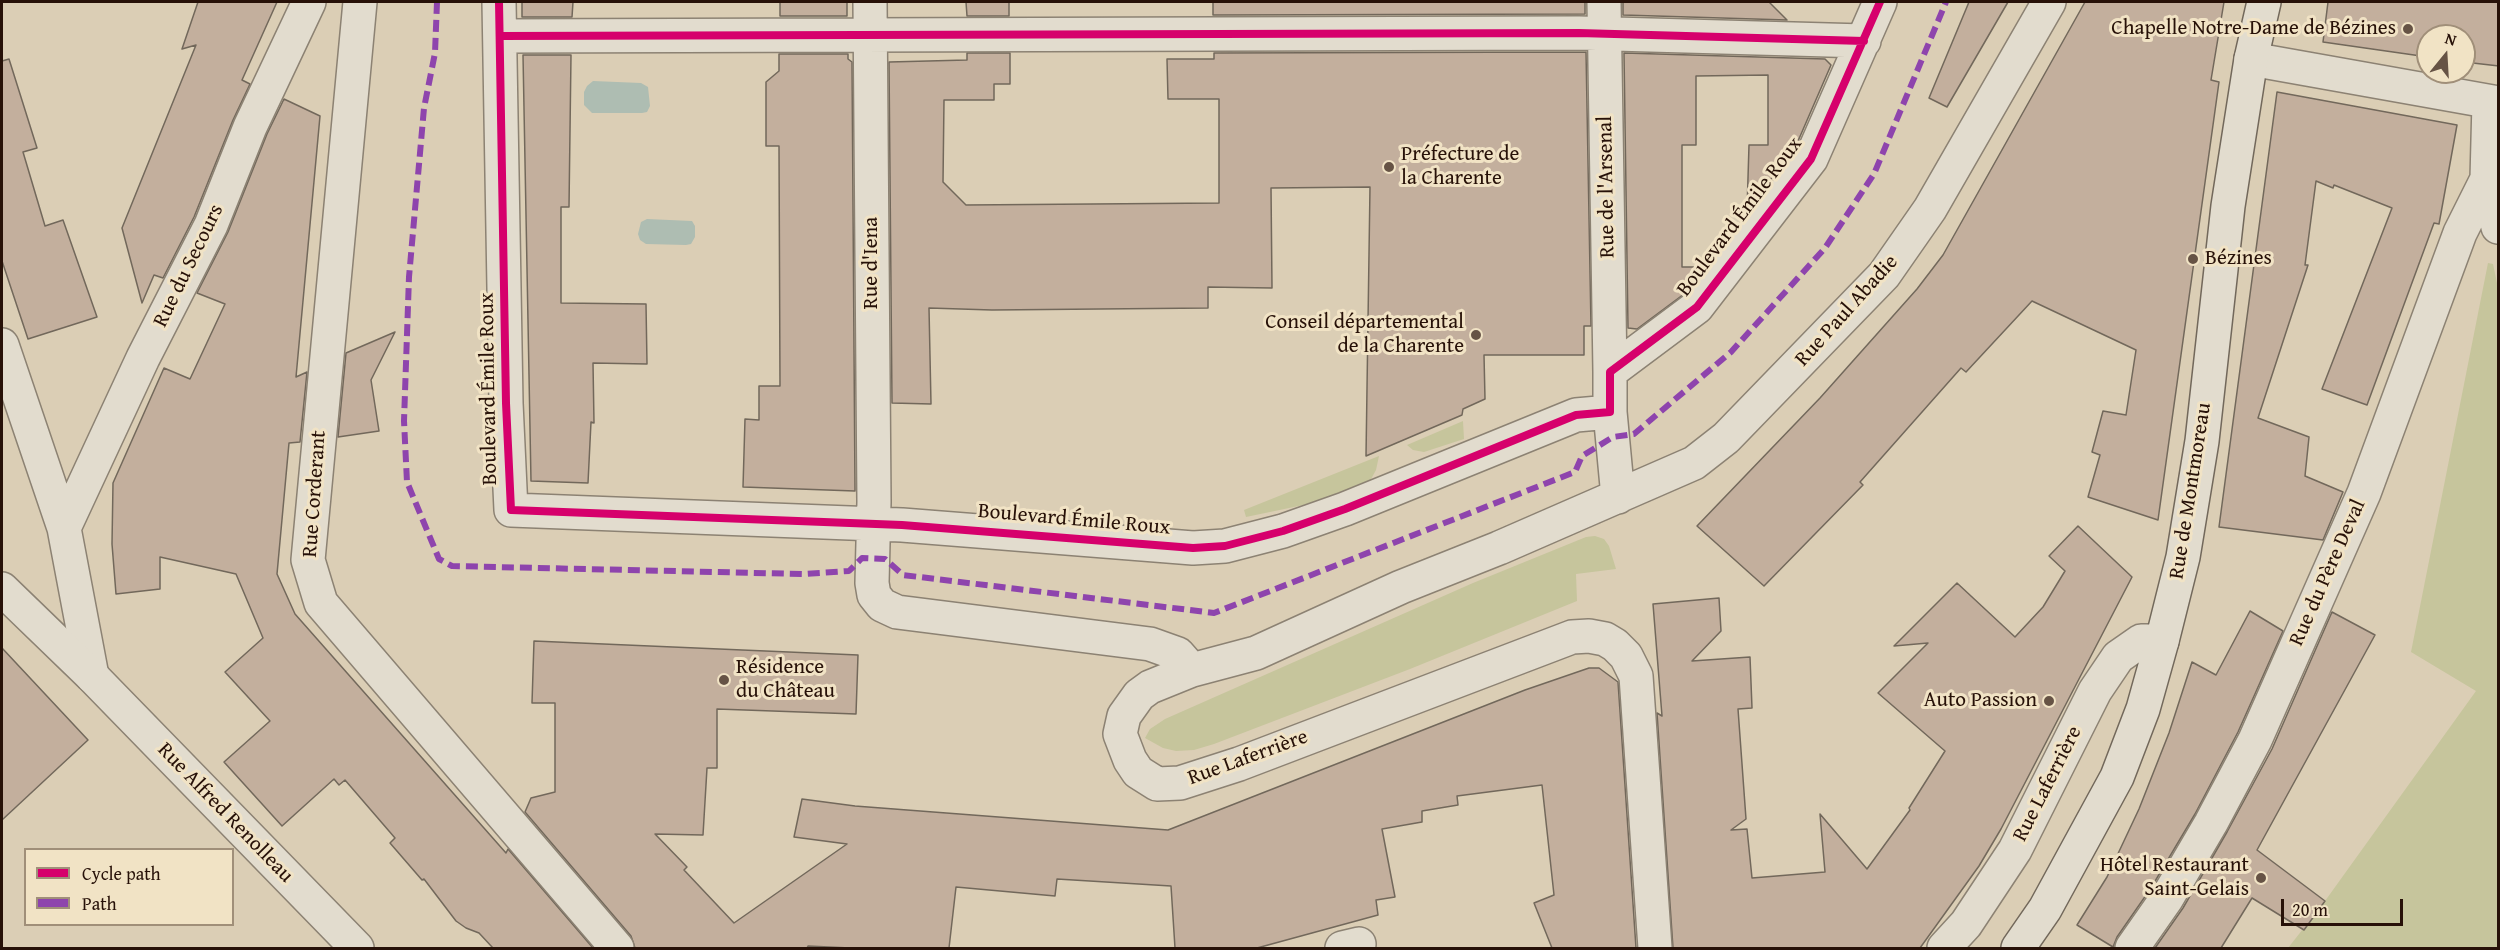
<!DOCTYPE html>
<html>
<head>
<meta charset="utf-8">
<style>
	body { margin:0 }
	#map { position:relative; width:2500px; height:950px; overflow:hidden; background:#dbceb5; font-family:"Gentium Book Plus",serif }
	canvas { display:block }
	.frame { position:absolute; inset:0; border:3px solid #271108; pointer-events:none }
	.legend { position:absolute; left:24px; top:848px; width:210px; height:78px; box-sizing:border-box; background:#f1e3c5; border:2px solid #a08f79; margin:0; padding:8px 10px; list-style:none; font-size:18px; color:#271108 }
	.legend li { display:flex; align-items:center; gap:12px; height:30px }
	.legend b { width:30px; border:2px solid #a08f79 }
	.north { position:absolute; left:2416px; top:24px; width:60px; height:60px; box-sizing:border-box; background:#f1e3c5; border:2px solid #a08f79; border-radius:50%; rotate:18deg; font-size:16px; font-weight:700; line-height:24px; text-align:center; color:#271108 }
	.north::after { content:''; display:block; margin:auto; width:21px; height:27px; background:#665345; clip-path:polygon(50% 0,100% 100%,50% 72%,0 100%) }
	.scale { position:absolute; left:2281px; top:899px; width:122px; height:27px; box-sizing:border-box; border:3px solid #271108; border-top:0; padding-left:8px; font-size:18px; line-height:21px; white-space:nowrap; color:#271108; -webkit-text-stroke:4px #f1e3c5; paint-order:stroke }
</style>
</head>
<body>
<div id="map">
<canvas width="2500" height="950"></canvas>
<div class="frame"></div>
<ul class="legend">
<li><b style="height:8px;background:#d6006c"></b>Cycle path</li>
<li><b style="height:8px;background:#8e44ad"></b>Path</li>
</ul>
<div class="north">N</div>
<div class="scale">20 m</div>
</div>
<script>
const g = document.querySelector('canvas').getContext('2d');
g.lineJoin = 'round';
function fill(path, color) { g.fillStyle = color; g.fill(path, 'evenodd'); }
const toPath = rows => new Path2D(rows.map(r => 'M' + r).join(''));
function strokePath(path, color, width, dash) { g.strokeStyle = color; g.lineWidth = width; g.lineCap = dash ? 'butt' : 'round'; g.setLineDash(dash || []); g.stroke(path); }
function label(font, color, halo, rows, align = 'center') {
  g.font = font + ' "Gentium Book Plus",serif'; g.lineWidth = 6; g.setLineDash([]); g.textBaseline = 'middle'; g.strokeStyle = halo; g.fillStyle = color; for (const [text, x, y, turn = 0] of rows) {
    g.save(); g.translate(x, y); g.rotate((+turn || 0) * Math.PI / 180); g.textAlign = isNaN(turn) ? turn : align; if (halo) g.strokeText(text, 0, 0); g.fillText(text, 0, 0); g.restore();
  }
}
fill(toPath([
	[2488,263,2493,264,2498,288,2498,948,2288,948,2325,901,2476,691,2411,652],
	[1463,421,1464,439,1424,452,1413,450,1407,445],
	[1379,456,1376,470,1370,481,1337,498,1246,517,1244,510],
	[1595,536,1604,539,1609,546,1616,569,1576,574,1577,601,1410,669,1214,744,1194,750,1176,751,1163,748,1145,738,1150,729,1165,719,1473,583,1586,537]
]), '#c6c59c');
fill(toPath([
	[593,81,641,83,648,87,650,106,647,112,642,113,592,113,584,105,584,92,587,86],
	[647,219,692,221,695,226,695,237,691,244,686,245,646,244,640,240,638,234,641,222]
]), '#aebdb2');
const building = toPath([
	[198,2,277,2,242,80,250,84,233,120,194,217,163,278,154,275,142,303,122,228,196,45,182,49,198,2],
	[522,2,573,2,572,17,522,17,522,2],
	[780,2,847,2,847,16,780,16,780,2],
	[966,2,1009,2,1009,16,967,16,966,2],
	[1213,2,1585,2,1585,14,1213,15,1213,2],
	[1623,2,1769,2,1787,20,1623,15,1623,2],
	[1969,2,2008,2,1947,107,1929,98,1969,2],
	[2085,2,2224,2,2211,80,2219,82,2158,520,2088,497,2100,455,2092,452,2103,411,2126,415,2136,350,2032,301,1966,372,1961,368,1860,482,1863,485,1764,586,1697,526,1820,398,1917,289,1943,255,2085,2],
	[2328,2,2499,2,2499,66,2464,62,2464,36,2428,36,2428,57,2323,42,2328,2],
	[1586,52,1591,326,1584,326,1584,355,1484,355,1485,399,1463,409,1462,415,1366,456,1370,187,1271,188,1272,288,1208,287,1208,308,992,310,929,308,931,404,892,403,889,62,967,60,967,53,1010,53,1010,84,994,84,994,100,944,100,943,182,966,205,1219,203,1219,99,1168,99,1167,59,1214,59,1214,53,1586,52],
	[1624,53,1825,59,1831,65,1795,148,1747,211,1749,145,1768,145,1768,75,1696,76,1696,145,1682,145,1682,267,1704,267,1684,294,1637,329,1628,328,1624,53],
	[779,54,848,54,848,59,852,62,855,491,743,487,745,419,759,420,759,386,780,386,779,146,766,146,766,82,779,71,779,54],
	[523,55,571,55,569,207,561,207,561,303,646,304,647,364,593,363,594,423,591,422,588,483,531,481,523,55],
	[9,59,37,148,23,152,45,226,63,220,97,317,28,339,2,261,2,61,9,59],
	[2277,92,2457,125,2439,224,2434,223,2367,405,2322,389,2392,208,2334,185,2333,188,2316,181,2305,265,2308,265,2258,418,2309,437,2305,476,2343,492,2323,540,2219,527,2277,92],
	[284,99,320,116,296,377,307,372,300,442,289,443,277,574,295,614,506,853,508,849,593,948,493,948,479,933,466,928,456,921,424,879,422,880,390,843,395,838,345,780,339,785,334,779,282,826,224,762,270,721,225,672,263,638,236,574,160,557,160,589,116,594,112,544,113,483,164,368,190,379,225,304,197,293,228,232,267,134,284,99],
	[395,332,371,380,379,431,338,437,346,353,395,332],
	[2078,526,2132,577,2001,829,1979,866,1920,948,1673,948,1657,713,1662,716,1653,604,1719,598,1721,631,1692,661,1750,657,1752,708,1738,709,1746,819,1731,830,1747,829,1752,878,1825,872,1820,814,1867,869,1910,810,1909,808,1945,751,1878,693,1928,643,1894,646,1957,583,2015,637,2043,607,2065,571,2049,556,2078,526],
	[2250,611,2283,631,2238,732,2195,814,2151,888,2117,937,2113,947,2077,925,2107,877,2139,809,2169,733,2192,662,2216,675,2250,611],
	[2332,612,2375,635,2257,850,2325,901,2304,930,2252,898,2221,948,2155,948,2183,908,2227,832,2272,749,2332,612],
	[534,641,858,655,856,714,717,709,717,768,707,768,703,835,655,834,687,867,684,870,734,923,847,844,794,837,802,799,855,806,1168,830,1525,690,1589,668,1599,668,1618,682,1636,948,1552,948,1534,903,1554,895,1542,785,1457,796,1458,805,1422,811,1422,822,1382,829,1395,897,1376,900,1378,915,1257,948,1175,948,1171,886,1057,879,1055,896,956,887,949,948,850,948,808,946,807,948,635,948,631,936,525,812,531,798,555,792,555,703,532,703,534,641],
	[2,648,88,740,2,820,2,648]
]);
fill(building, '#c3af9d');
strokePath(building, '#72685b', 1.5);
const minor = toPath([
	[360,2,308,560,321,603,617,948],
	[499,2,506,403,511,510,902,525,1193,548,1225,546,1283,531,1345,509,1576,415,1610,412,1610,372,1697,307,1811,159,1880,2],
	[870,2,874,502,872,583,874,595,882,605,897,612,1150,644,1178,654,1192,670],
	[1604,2,1610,372],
	[500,36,1579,33,1864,41],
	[2251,59,2498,103],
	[2489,102,2487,179,2498,227],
	[2,345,64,528,92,676],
	[1610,412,1618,497],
	[64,528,143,358,211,225,250,127,309,2],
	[1342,948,1359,944],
	[1655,948,1636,676,1626,656,1615,645,1605,639,1589,636,1572,637,1239,764,1180,783,1157,784,1138,772,1130,760,1120,734,1124,716,1139,695,1150,687,1192,670,1256,653,1401,587,1499,548,1694,463,1726,438,1884,275,1930,209,2049,2],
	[1944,948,1966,924,2015,850,2095,691,2118,657,2141,641,2162,641],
	[2132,948,2167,898,2211,823,2255,740,2364,493,2460,233,2487,179]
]);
const tertiary = toPath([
	[2,589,92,676,357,948]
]);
const secondary = toPath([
	[2018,948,2045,909,2117,777,2143,709,2162,641,2183,557,2202,441,2228,206,2251,59,2264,2]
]);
strokePath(minor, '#8c8273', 36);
strokePath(tertiary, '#8c8273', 36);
strokePath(secondary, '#72685b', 36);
strokePath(minor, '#e2dcce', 33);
strokePath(tertiary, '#e2dcce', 33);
strokePath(secondary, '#e2dcce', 33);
strokePath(toPath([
	[437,2,435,53,424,108,409,277,404,421,407,482,439,559,452,566,803,574,849,571,862,558,885,559,903,575,1214,613,1575,472,1582,456,1613,437,1634,434,1731,352,1825,248,1874,174,1946,2]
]), '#8e44ad', 6, [12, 6]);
strokePath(toPath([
	[499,2,506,403,511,510,902,525,1193,548,1225,546,1283,531,1345,509,1576,415,1610,412,1610,372,1697,307,1811,159,1880,2],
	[500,36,1579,33,1864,41]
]), '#d6006c', 8);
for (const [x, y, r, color] of [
	[2408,29,6,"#665345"],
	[1389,167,6,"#665345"],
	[2193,259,6,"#665345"],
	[1476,335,6,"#665345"],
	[724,680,6,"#665345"],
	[2049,701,6,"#665345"],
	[2261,878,6,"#665345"]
]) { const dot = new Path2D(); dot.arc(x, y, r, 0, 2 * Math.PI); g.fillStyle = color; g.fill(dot); strokePath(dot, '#f1e3c5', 2); }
label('21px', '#271108', '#f1e3c5', [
	["Chapelle Notre-Dame de Bézines",2396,29],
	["Préfecture de",1401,155,"left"],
	["la Charente",1401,179,"left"],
	["Bézines",2205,259,"left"],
	["Conseil départemental",1464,323],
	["de la Charente",1464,347],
	["Résidence",736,668,"left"],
	["du Château",736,692,"left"],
	["Auto Passion",2037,701],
	["Hôtel Restaurant",2249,866],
	["Saint-Gelais",2249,890]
], 'right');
label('21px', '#271108', '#f1e3c5', [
	["Rue de l'Arsenal",1607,187,-91],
	["Boulevard Émile Roux",1740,217,-53],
	["Rue d'Iena",872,263,-90],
	["Rue du Secours",189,266,-64],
	["Rue Paul Abadie",1847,311,-48],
	["Boulevard Émile Roux",489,389,-91],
	["Rue de Montmoreau",2191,491,-81],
	["Rue Corderant",315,494,-86],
	["Boulevard Émile Roux",1074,520,5],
	["Rue du Père Deval",2328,573,-66],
	["Rue Laferrière",1248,758,-20],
	["Rue Laferrière",2048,784,-63],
	["Rue Alfred Renolleau",225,813,46]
]);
</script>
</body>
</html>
